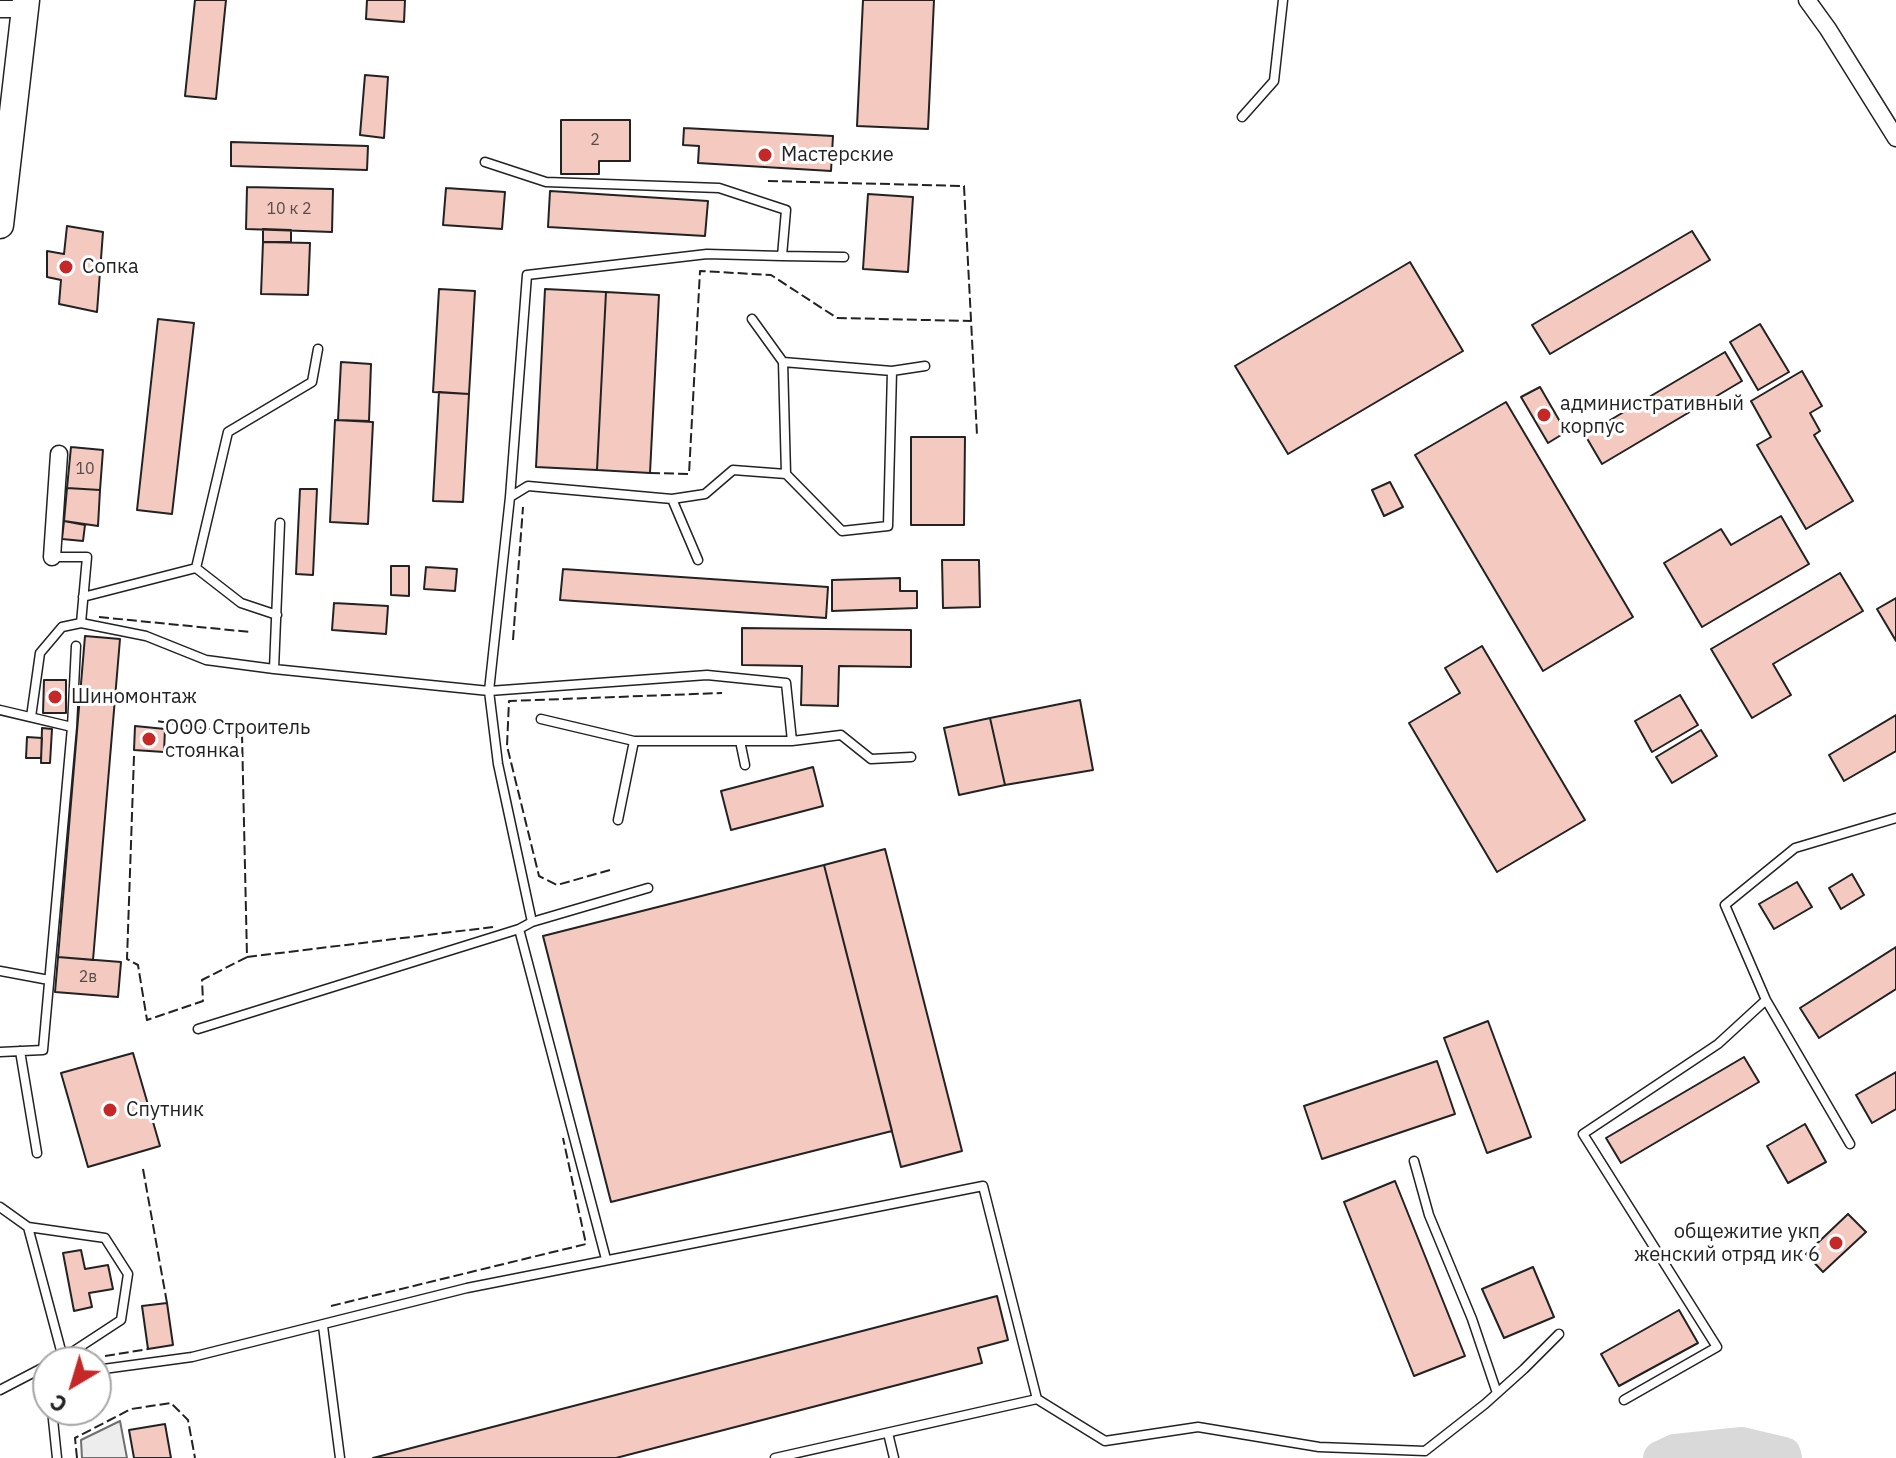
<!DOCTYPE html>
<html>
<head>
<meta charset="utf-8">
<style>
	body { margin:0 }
	#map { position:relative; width:1896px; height:1458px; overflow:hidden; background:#fff; font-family:"IBM Plex Sans",sans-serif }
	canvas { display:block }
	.north { position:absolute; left:32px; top:1346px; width:80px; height:80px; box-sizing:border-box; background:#fff; border:2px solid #a7a7a7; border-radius:50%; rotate:218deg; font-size:22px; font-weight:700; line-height:32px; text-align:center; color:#222 }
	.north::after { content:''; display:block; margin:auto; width:28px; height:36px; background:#c62828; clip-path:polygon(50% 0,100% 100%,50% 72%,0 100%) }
</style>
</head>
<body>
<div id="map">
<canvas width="1896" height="1458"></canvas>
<div class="north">С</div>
</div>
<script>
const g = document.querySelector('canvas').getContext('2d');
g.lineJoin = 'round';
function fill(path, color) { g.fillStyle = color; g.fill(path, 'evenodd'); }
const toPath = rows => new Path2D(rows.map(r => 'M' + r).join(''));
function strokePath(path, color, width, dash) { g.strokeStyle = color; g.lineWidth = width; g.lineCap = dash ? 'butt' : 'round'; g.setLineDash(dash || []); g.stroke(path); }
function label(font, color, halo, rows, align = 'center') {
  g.font = font + ' "IBM Plex Sans",sans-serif'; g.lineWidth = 6; g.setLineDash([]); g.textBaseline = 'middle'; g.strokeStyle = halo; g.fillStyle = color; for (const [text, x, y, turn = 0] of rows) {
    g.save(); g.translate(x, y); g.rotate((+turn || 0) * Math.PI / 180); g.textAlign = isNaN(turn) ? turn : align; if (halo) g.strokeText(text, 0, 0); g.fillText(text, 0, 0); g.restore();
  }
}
const parking = toPath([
	[120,1421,127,1458,82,1458,81,1440,120,1421]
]);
fill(parking, '#ededed');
strokePath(parking, '#6f6f6f', 2);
strokePath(toPath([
	[1660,1458,1675,1451,1742,1444,1784,1454,1785,1458]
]), '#d9d9d9', 34);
const building = toPath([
	[195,0,226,0,216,99,185,96,195,0],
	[367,0,405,0,404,22,366,19,367,0],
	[863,0,934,0,928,129,857,126,863,0],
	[365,75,388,77,384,138,360,135,365,75],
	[561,120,630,120,630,161,599,161,599,174,561,174,561,120],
	[684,128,833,136,831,171,698,163,699,146,683,145,684,128],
	[231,142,368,146,367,170,231,166,231,142],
	[247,187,333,189,332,232,246,229,247,187],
	[446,188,505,192,502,229,443,225,446,188],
	[550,191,708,201,705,236,548,227,550,191],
	[868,194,913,197,908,272,863,269,868,194],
	[67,226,103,232,97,312,59,304,61,280,47,277,47,251,64,254,67,226],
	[263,229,291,230,291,242,263,242,263,229],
	[1692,231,1710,260,1550,354,1532,325,1692,231],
	[263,242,310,243,308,295,261,294,263,242],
	[1410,262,1463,351,1288,454,1235,366,1410,262],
	[439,289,475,291,469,394,433,392,439,289],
	[545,289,606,292,597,470,536,467,545,289],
	[606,292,659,295,650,473,597,470,606,292],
	[158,319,194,323,172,514,137,510,158,319],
	[1760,324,1789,372,1758,390,1730,342,1760,324],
	[1725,352,1742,381,1602,464,1585,435,1725,352],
	[341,362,371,364,369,421,338,420,341,362],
	[1802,371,1822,406,1810,413,1820,431,1814,435,1853,501,1806,529,1757,445,1771,437,1751,401,1802,371],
	[1540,387,1566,432,1548,443,1521,397,1540,387],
	[439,392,469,394,463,502,433,501,439,392],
	[1506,402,1633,617,1543,671,1415,455,1506,402],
	[335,420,373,422,368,524,330,522,335,420],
	[911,437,965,437,964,525,911,525,911,437],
	[71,447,103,450,100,490,67,488,71,447],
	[1390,482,1403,507,1384,516,1372,490,1390,482],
	[67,488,100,490,98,526,64,521,67,488],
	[300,489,317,489,313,575,296,574,300,489],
	[1781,516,1809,564,1702,627,1664,563,1721,529,1731,545,1781,516],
	[64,521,85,525,83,541,62,539,64,521],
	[942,560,979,560,980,607,943,608,942,560],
	[391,566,409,566,409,596,391,595,391,566],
	[426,567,457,569,455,591,424,589,426,567],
	[563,569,828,587,826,618,560,600,563,569],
	[1840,573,1863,611,1773,664,1791,695,1752,718,1711,649,1840,573],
	[900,578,900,591,917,591,917,608,832,611,832,580,900,578],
	[1896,598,1896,641,1877,609,1896,598],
	[334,603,388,606,386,634,332,630,334,603],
	[742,628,911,630,911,667,839,666,838,706,801,705,802,666,742,665,742,628],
	[85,636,120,639,93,960,58,957,85,636],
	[1482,646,1585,820,1497,872,1409,723,1460,693,1445,668,1482,646],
	[44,680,66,680,66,713,43,713,44,680],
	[1680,695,1698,725,1652,752,1635,721,1680,695],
	[1080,700,1093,770,1005,785,990,718,1080,700],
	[1896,715,1896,751,1844,781,1829,755,1896,715],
	[990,718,1005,785,959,795,944,728,990,718],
	[135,726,165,729,164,752,134,750,135,726],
	[42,728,52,729,50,763,41,763,42,728],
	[1701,730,1717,756,1672,783,1656,757,1701,730],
	[27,737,42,738,41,758,26,758,27,737],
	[813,767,823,806,731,830,721,791,813,767],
	[885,849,962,1151,901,1167,824,865,885,849],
	[824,865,892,1131,611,1202,543,936,824,865],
	[1852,874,1864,895,1841,909,1829,888,1852,874],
	[1797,882,1812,907,1774,929,1759,904,1797,882],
	[1896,947,1896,989,1819,1038,1800,1008,1896,947],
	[58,957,121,962,118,997,55,992,58,957],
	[1488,1021,1531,1137,1487,1153,1444,1038,1488,1021],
	[133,1053,160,1146,88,1167,61,1073,133,1053],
	[1744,1057,1759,1082,1621,1163,1606,1138,1744,1057],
	[1437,1061,1455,1114,1322,1159,1304,1106,1437,1061],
	[1896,1072,1896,1109,1872,1123,1856,1095,1896,1072],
	[1805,1124,1826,1162,1788,1183,1767,1146,1805,1124],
	[1395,1181,1465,1356,1414,1376,1344,1202,1395,1181],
	[1848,1214,1866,1232,1823,1272,1806,1254,1848,1214],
	[81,1250,85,1269,108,1265,113,1289,89,1293,92,1307,74,1311,63,1253,81,1250],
	[1533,1267,1554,1317,1504,1338,1482,1289,1533,1267],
	[997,1296,1008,1340,978,1348,982,1363,616,1458,373,1458,997,1296],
	[167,1303,173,1345,148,1349,142,1306,167,1303],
	[1679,1310,1698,1343,1619,1386,1601,1354,1679,1310],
	[165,1424,171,1458,134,1458,129,1430,165,1424]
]);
fill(building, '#f3c9c0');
strokePath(building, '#222', 2);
const lane = toPath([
	[1242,117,1274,81,1283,0],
	[485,162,546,182,719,188,786,210,782,256,707,254,527,275,510,497],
	[782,256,844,257],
	[752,319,783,362,892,371,925,366],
	[783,362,786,474],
	[672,499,705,494,733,470,786,474,842,531,888,526,892,371],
	[52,557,87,557,81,623],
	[196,568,228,432,312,382,318,349],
	[83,597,196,568,241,603,277,615],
	[274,669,280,523],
	[0,710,72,727],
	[31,717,40,653,62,627,81,623,146,636,206,660,274,669,489,691,510,497,528,486,672,499,698,560],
	[541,719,634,741,792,741,786,683,707,675,489,691,498,764,532,922,648,888],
	[740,741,745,765],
	[792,741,841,735,871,759,911,757],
	[618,820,634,741],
	[519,929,606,1259],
	[0,971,49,980],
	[198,1029,519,929,532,922],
	[20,1051,37,1153],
	[0,1052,43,1050,72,727,76,646],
	[1850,1144,1766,1000,1725,905,1795,848,1896,818],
	[1414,1161,1429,1215,1472,1319,1497,1393],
	[0,1207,28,1227,63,1358,54,1362],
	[28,1227,105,1238,128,1274,121,1320,63,1358],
	[323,1326,340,1458],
	[40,1369,48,1387],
	[96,1370,192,1357,467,1288,983,1186,1037,1399],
	[0,1390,48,1365],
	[1624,1400,1717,1347,1583,1134,1718,1044,1766,1000],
	[52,1410,57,1458],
	[888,1433,894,1458],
	[775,1458,1037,1399,1105,1441,1198,1427,1319,1447,1425,1451,1485,1404,1524,1369,1559,1334]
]);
const street = toPath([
	[1807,0,1828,29,1896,138],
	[0,9,25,9],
	[52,557,59,454]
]);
const primary = toPath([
	[0,225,26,0]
]);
strokePath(lane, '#222', 11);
strokePath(street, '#222', 19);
strokePath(primary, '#222', 29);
strokePath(lane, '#fff', 8);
strokePath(street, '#fff', 16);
strokePath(primary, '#fff', 26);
strokePath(toPath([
	[768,181,964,186,977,435],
	[650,473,689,474,700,271,771,275,837,318,971,321],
	[99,617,250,632],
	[513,640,523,507],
	[134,756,127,959,138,965,147,1020,203,1001,202,980,247,957,242,734,157,721],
	[610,870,557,885,539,876,507,746,509,701,722,693],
	[247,957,493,927],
	[143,1169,167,1303],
	[331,1306,586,1244,563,1138],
	[105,1356,148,1349],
	[77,1458,75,1438,131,1409,171,1403,188,1420,195,1458]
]), '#222', 2, [10, 4]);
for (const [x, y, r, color] of [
	[765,155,8,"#c62828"],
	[66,267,8,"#c62828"],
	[1544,415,8,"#c62828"],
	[55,697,8,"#c62828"],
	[149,739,8,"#c62828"],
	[110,1110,8,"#c62828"],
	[1836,1243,8,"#c62828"]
]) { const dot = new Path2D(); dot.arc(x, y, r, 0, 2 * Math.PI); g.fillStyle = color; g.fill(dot); strokePath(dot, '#fff', 3); }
label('16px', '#564c4a', null, [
	["2",595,140],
	["10 к 2",289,209],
	["10",85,469],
	["2в",88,977]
]);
label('20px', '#222', '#fff', [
	["Мастерские",781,155],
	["Сопка",82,267],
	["административный",1560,404],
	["корпус",1560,427],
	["Шиномонтаж",71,697],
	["ООО Строитель",165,728],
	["стоянка",165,751],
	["Спутник",126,1110],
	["общежитие укп",1820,1232,"right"],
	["женский отряд ик 6",1820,1255,"right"]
], 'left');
</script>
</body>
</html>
